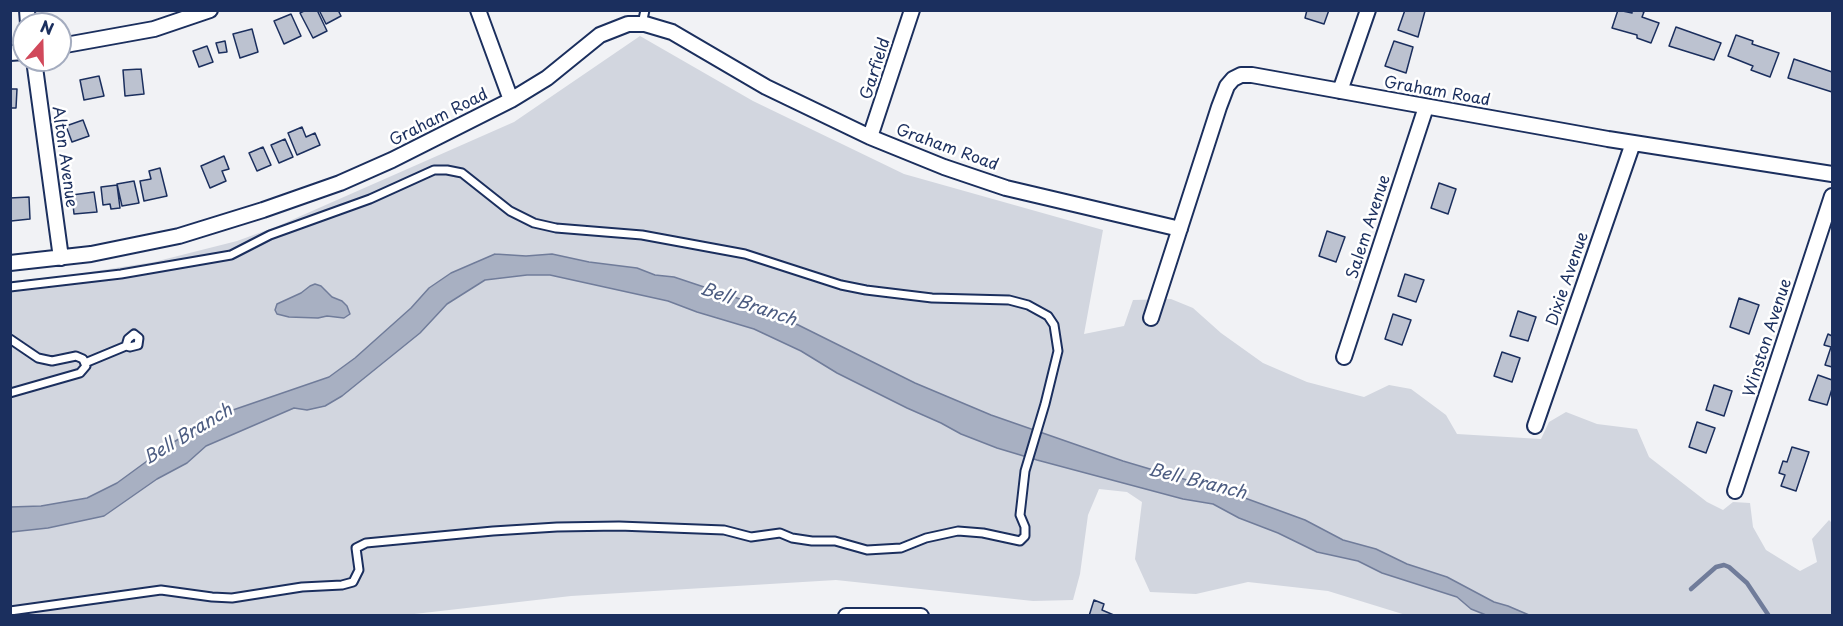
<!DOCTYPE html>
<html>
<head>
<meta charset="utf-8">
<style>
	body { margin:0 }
	#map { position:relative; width:1843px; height:626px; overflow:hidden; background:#f1f2f5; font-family:"Playpen Sans",sans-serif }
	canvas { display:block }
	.frame { position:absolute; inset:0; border:12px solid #1b2f5e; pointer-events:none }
	.north { position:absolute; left:12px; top:12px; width:60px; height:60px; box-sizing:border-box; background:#fff; border:2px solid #a4acbf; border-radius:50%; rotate:20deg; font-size:16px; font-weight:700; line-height:24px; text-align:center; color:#1b2f5e }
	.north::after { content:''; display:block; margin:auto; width:21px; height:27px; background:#d1495b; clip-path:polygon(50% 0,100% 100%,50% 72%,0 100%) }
</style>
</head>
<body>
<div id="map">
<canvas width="1843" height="626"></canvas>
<div class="frame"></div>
<div class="north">N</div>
</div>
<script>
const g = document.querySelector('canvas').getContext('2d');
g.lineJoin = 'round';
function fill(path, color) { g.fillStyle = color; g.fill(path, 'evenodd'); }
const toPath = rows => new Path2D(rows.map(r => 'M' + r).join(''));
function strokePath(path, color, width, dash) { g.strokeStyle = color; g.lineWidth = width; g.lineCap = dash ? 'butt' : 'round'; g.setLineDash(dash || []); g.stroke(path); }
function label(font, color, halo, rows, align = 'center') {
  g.font = font + ' "Playpen Sans",sans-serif'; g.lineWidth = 5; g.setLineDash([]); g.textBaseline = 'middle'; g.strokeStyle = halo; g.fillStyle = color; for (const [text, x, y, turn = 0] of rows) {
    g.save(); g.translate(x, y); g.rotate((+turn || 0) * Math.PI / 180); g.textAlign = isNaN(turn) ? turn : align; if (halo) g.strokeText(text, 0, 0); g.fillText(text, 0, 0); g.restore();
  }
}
fill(toPath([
	[640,36,753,101,904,174,1103,230,1084,334,1124,326,1133,300,1171,299,1193,308,1221,333,1263,363,1307,382,1364,397,1389,385,1411,389,1446,415,1457,434,1541,439,1549,422,1566,412,1597,424,1637,429,1649,457,1707,502,1723,510,1733,502,1750,503,1753,527,1766,550,1800,571,1817,562,1812,539,1829,520,1832,523,1832,615,1409,616,1328,591,1248,582,1196,594,1150,592,1135,559,1142,502,1127,492,1099,489,1088,515,1080,574,1073,600,1033,601,836,580,571,596,397,616,11,615,11,281,64,276,154,262,237,241,278,226,514,122]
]), '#d2d6df');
const water = toPath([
	[495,254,526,256,552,254,589,262,637,268,655,275,674,277,758,305,915,383,991,415,1123,461,1234,494,1305,520,1343,540,1376,549,1407,564,1447,577,1494,602,1508,606,1529,615,1486,615,1471,609,1457,597,1382,573,1358,561,1317,552,1278,533,1239,518,1213,504,1183,499,1037,460,997,448,961,434,941,423,907,408,837,373,801,351,754,329,697,312,668,301,550,275,527,275,485,280,447,304,420,333,342,396,325,406,307,410,294,408,206,446,187,463,157,479,104,516,48,528,11,532,10,507,41,506,87,498,117,483,169,445,208,421,230,411,329,377,355,358,411,308,429,288,451,273,495,254],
	[315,284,321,286,332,297,342,301,347,306,350,314,344,318,327,316,318,318,289,317,277,314,275,310,277,304,301,293,310,286,315,284]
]);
fill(water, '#a8b0c2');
strokePath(water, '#707c9a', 1.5);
strokePath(toPath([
	[1691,589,1716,567,1724,565,1729,567,1747,583,1769,616]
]), '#707c9a', 4.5);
const building = toPath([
	[306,10,317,10,327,31,313,38,300,13,306,10],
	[319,10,342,10,339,12,341,16,326,24,319,10],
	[1307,10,1329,10,1324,24,1305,18,1307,10],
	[1405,10,1425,11,1418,37,1398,30,1405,10],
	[1618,10,1632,13,1632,10,1639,10,1644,12,1642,17,1659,23,1651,43,1637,38,1637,35,1612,28,1618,10],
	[291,14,301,36,284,44,274,21,291,14],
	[1676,27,1721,43,1714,60,1669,46,1676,27],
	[252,29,258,52,240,58,233,34,252,29],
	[1736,35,1753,41,1752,44,1779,53,1770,77,1751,70,1753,66,1728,56,1736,35],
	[225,41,227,52,219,53,216,43,225,41],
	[1394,41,1413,47,1406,73,1385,66,1394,41],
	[207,46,213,62,199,67,193,51,207,46],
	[1794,59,1832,72,1832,92,1788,78,1794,59],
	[141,69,144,94,125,96,123,70,141,69],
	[99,76,104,96,84,100,80,80,99,76],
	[10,89,17,89,16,108,10,108,10,89],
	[83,120,89,136,72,142,66,126,83,120],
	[302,127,306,137,315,133,320,145,297,155,288,133,302,127],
	[285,139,293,157,279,163,271,145,285,139],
	[263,147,271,165,257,171,249,153,263,147],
	[224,156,229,169,222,171,226,181,210,188,201,166,224,156],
	[160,168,167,196,144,201,140,181,151,179,149,171,160,168],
	[134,181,139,203,122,206,117,184,134,181],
	[1439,183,1456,189,1448,214,1431,208,1439,183],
	[117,185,120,208,111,209,110,204,103,205,101,187,117,185],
	[94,192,97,212,74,214,72,195,94,192],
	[29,197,30,219,11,221,10,198,29,197],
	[1327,231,1345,237,1336,262,1319,256,1327,231],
	[1405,274,1424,280,1416,302,1398,296,1405,274],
	[1739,298,1759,305,1749,334,1730,327,1739,298],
	[1518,311,1536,317,1528,341,1510,336,1518,311],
	[1393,314,1411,320,1402,345,1385,339,1393,314],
	[1828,334,1832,336,1832,367,1825,365,1831,347,1824,345,1828,334],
	[1502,352,1520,358,1512,382,1494,376,1502,352],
	[1818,375,1832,380,1832,389,1827,405,1809,400,1818,375],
	[1714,385,1732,391,1724,416,1706,410,1714,385],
	[1697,422,1715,428,1706,453,1689,447,1697,422],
	[1792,447,1809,452,1796,491,1781,486,1785,475,1779,473,1783,461,1787,462,1792,447],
	[1094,600,1104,604,1102,610,1116,616,1089,616,1094,600]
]);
fill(building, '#bcc2d0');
strokePath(building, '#1b2f5e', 1.5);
const service = toPath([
	[642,24,645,10],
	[10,287,121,274,231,255,270,235,370,199,434,170,447,170,462,173,510,211,534,223,556,228,642,235,745,254,841,285,866,290,932,298,1009,300,1028,305,1048,316,1054,325,1058,351,1045,404,1025,471,1020,515,1025,527,1025,536,1020,541,983,533,958,531,926,538,901,548,867,550,835,541,812,541,792,538,780,533,751,537,724,530,619,526,557,527,493,531,366,543,356,548,359,570,353,582,342,585,302,587,232,598,212,597,161,590,10,611],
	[10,339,38,358,52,361,76,356,83,359,86,366,80,373,10,393],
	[85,363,126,346,130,347,138,345,139,338,134,334,128,339,126,346]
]);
const minor = toPath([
	[27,10,28,24],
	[478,10,511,100],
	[60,46,154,29,210,10],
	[10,53,24,52],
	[34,60,61,258],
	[1340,91,1368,10],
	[870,137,912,10],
	[10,263,91,254,179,236,263,210,340,183,392,160,511,100,547,78,600,35,628,24,645,24,672,32,766,87,870,137,944,167,1006,188,1180,229],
	[1151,318,1219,107,1227,86,1233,79,1241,75,1252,75,1608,139,1832,174],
	[1344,357,1426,107],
	[1535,426,1633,143],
	[1735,491,1832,196],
	[846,616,921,616]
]);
strokePath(service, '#1b2f5e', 11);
strokePath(minor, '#1b2f5e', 18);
strokePath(service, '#fff', 7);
strokePath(minor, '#fff', 14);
label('16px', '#1b2f5e', '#fff', [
	["Garfield",876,69,-72],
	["Graham Road",1437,92,10],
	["Graham Road",439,118,-27],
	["Graham Road",947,148,20],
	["Alton Avenue",64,157,82],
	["Salem Avenue",1369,227,-72],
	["Dixie Avenue",1568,279,-71],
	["Winston Avenue",1768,338,-72]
]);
label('italic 18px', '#4c5c81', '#fff', [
	["Bell Branch",748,305,19],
	["Bell Branch",188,435,-31],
	["Bell Branch",1197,482,14]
]);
</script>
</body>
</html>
